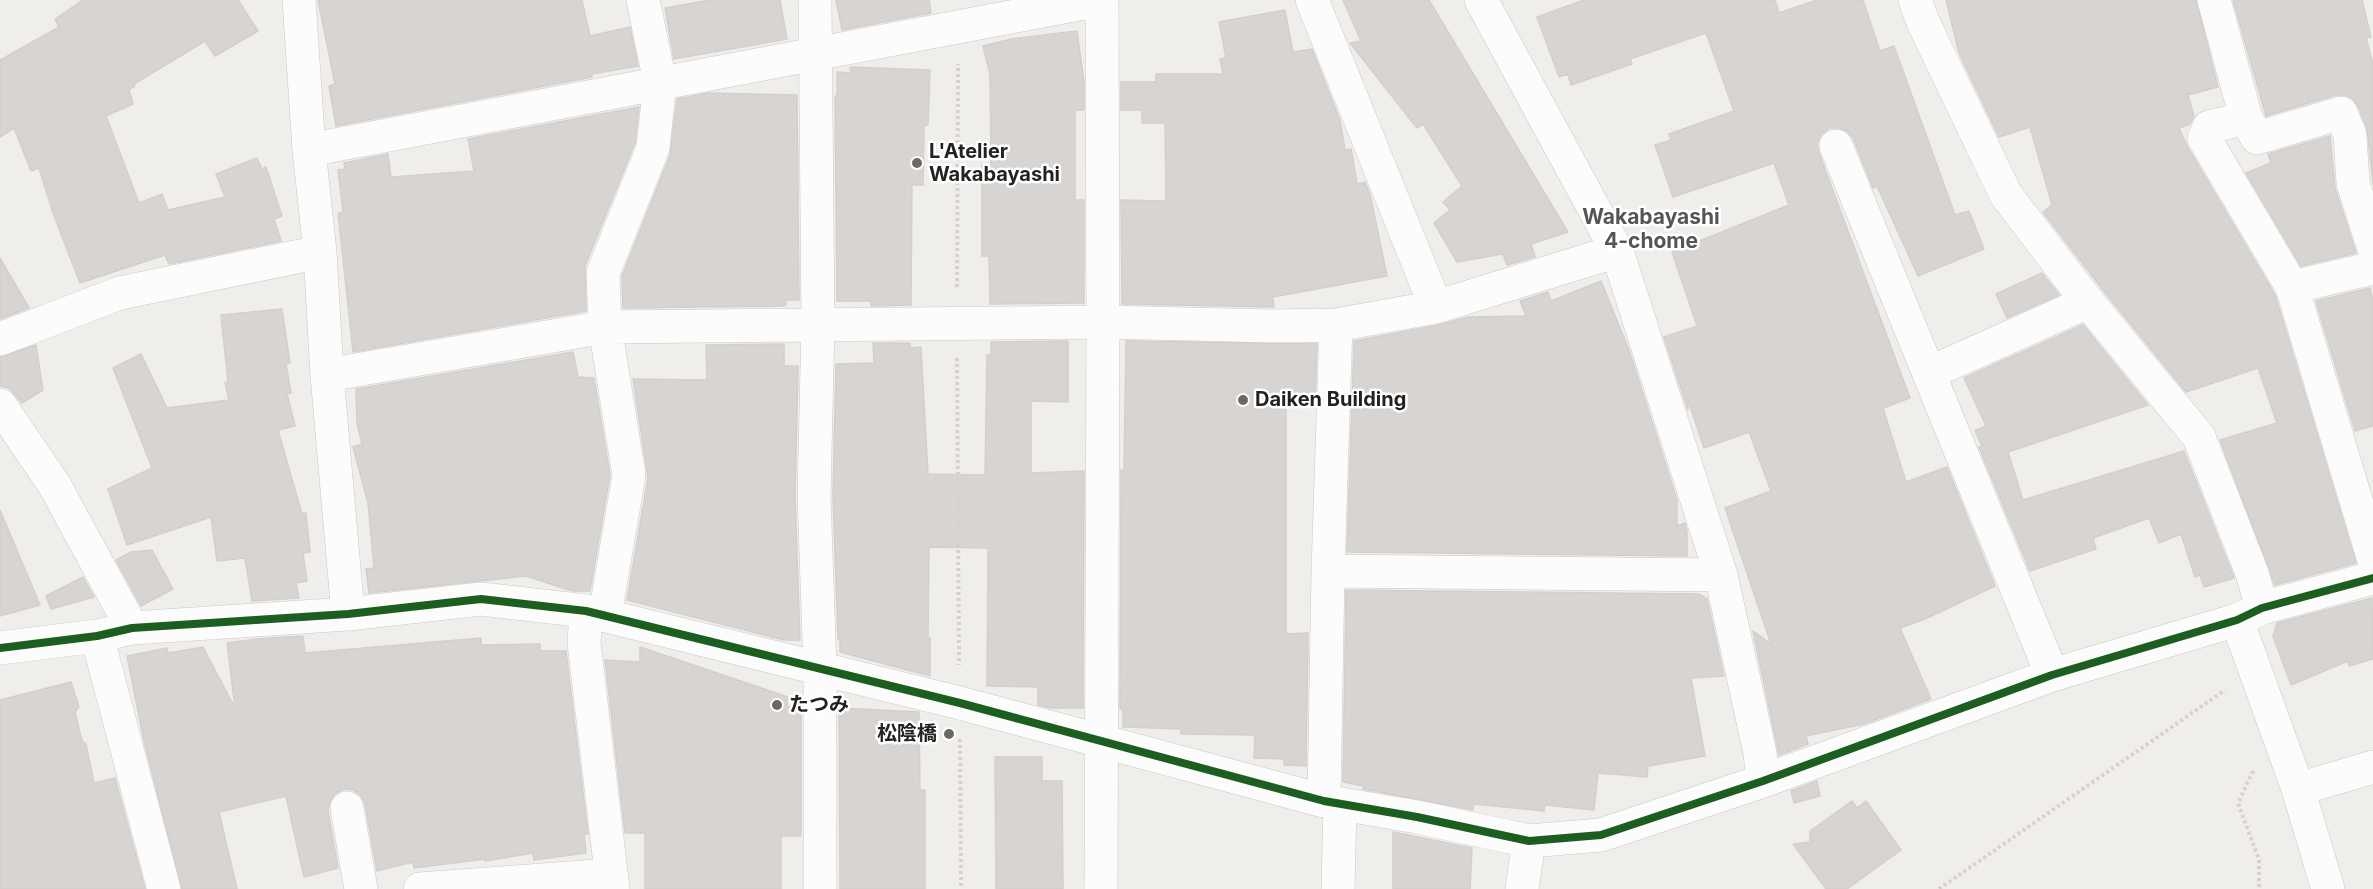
<!DOCTYPE html>
<html>
<head>
<meta charset="utf-8">
<style>
	body { margin:0 }
	canvas { display:block; background:#f0eeeb }
</style>
</head>
<body>
<canvas width="2373" height="889"></canvas>
<script>
const g = document.querySelector('canvas').getContext('2d');
g.lineJoin = 'round';
function fill(path, color) { g.fillStyle = color; g.fill(path, 'evenodd'); }
const toPath = rows => new Path2D(rows.map(r => 'M' + r).join(''));
function strokePath(path, color, width, dash) { g.strokeStyle = color; g.lineWidth = width; g.lineCap = dash ? 'butt' : 'round'; g.setLineDash(dash || []); g.stroke(path); }
function label(font, color, halo, rows, align = 'center') {
  g.font = font + ' Inter,"Noto Sans JP",sans-serif'; g.lineWidth = 5; g.setLineDash([]); g.textBaseline = 'middle'; g.strokeStyle = halo; g.fillStyle = color; for (const [text, x, y, turn = 0] of rows) {
    g.save(); g.translate(x, y); g.rotate((+turn || 0) * Math.PI / 180); g.textAlign = isNaN(turn) ? turn : align; if (halo) g.strokeText(text, 0, 0); g.fillText(text, 0, 0); g.restore();
  }
}
const building = toPath([
	[83,0,238,0,258,31,215,56,205,41,134,84,135,86,129,90,133,104,106,116,139,203,162,194,168,210,225,197,216,174,257,158,262,169,266,167,282,216,274,219,281,241,169,264,165,255,80,283,53,213,39,168,31,171,14,128,0,137,0,60,59,27,55,19,83,0],
	[318,0,582,0,590,36,630,27,638,66,592,74,592,77,336,126,329,86,335,84,318,0],
	[710,0,780,0,787,39,674,59,665,8,710,0],
	[836,0,929,0,931,13,842,30,836,0],
	[1343,0,1429,0,1568,232,1531,244,1535,257,1507,265,1503,254,1457,262,1434,223,1450,210,1443,202,1462,186,1423,124,1417,128,1350,43,1361,41,1343,0],
	[1584,0,1775,0,1779,13,1817,0,1863,0,1880,51,1894,46,1955,215,1969,211,1984,249,1918,276,1877,186,1873,188,1853,138,1848,132,1839,128,1829,128,1821,135,1817,144,1819,153,1910,398,1883,408,1906,482,1947,467,1995,586,1925,619,1900,628,1931,699,1864,724,1806,736,1808,744,1779,755,1753,631,1771,644,1725,508,1771,491,1749,432,1704,448,1688,400,1688,410,1664,337,1697,326,1672,252,1789,205,1774,163,1673,197,1655,145,1671,140,1669,134,1734,111,1706,33,1630,59,1632,64,1571,85,1568,74,1559,77,1537,17,1584,0],
	[1946,0,2196,0,2218,87,2188,95,2194,116,2190,124,2179,128,2188,148,2275,295,2356,563,2275,585,2220,440,2277,423,2258,368,2186,392,2103,290,2043,212,2052,205,2030,127,1999,137,1959,53,1946,0],
	[2233,0,2362,0,2371,37,2366,38,2373,64,2373,184,2367,128,2358,106,2352,98,2344,95,2336,95,2266,116,2233,0],
	[1285,10,1293,52,1312,49,1340,120,1345,150,1351,149,1357,184,1365,182,1370,194,1387,276,1273,297,1274,307,1122,304,1121,200,1166,201,1165,123,1142,123,1142,110,1121,110,1121,82,1156,82,1156,74,1223,74,1220,59,1226,58,1219,22,1285,10],
	[1077,31,1084,82,1084,110,1075,110,1075,200,1084,200,1084,303,990,304,989,256,982,256,982,165,991,165,990,74,983,46,1011,39,1077,31],
	[850,67,930,70,928,125,924,125,923,185,912,185,911,305,871,306,871,301,837,301,835,96,837,96,837,72,851,73,850,67],
	[708,93,797,95,799,300,786,300,786,305,783,306,623,308,622,276,670,155,677,99,708,93],
	[639,107,635,143,585,266,586,311,353,352,338,213,343,212,338,170,345,169,344,163,388,154,391,177,474,171,468,139,639,107],
	[2330,136,2335,188,2356,253,2301,266,2246,173,2271,163,2268,154,2330,136],
	[0,258,29,308,0,319,0,258],
	[2042,273,2059,295,2007,318,1996,294,2042,273],
	[1601,281,1629,350,1677,500,1677,526,1685,523,1687,531,1687,556,1347,552,1354,341,1439,325,1468,317,1526,316,1520,301,1548,292,1551,301,1601,281],
	[2370,288,2373,301,2373,426,2355,431,2316,301,2370,288],
	[282,309,290,363,286,364,291,393,287,394,295,426,278,430,302,514,306,513,310,552,303,553,307,581,296,583,299,598,252,601,245,558,217,561,211,517,127,545,108,489,152,468,113,368,141,354,167,408,229,400,225,383,228,382,221,315,282,309],
	[2083,325,2148,405,2008,452,2023,500,2184,451,2234,578,2204,587,2200,575,2195,577,2181,534,2159,543,2149,518,2093,538,2096,549,2030,571,1979,447,1982,446,1975,431,1986,426,1964,378,2083,325],
	[1068,341,1068,402,1031,401,1031,473,1084,471,1083,708,1051,708,1038,705,1038,687,987,686,988,548,929,547,928,638,930,638,930,676,840,652,840,639,838,639,833,496,836,364,874,363,873,343,910,343,910,348,921,347,928,474,985,475,987,355,991,355,991,342,1068,341],
	[1126,341,1317,344,1315,402,1286,403,1286,634,1308,633,1306,766,1284,765,1284,759,1254,758,1255,735,1181,734,1181,729,1123,727,1123,709,1120,709,1121,470,1124,470,1126,341],
	[784,344,784,366,798,366,795,497,800,640,784,640,627,600,648,478,633,379,707,380,706,345,784,344],
	[36,345,43,390,22,403,9,388,0,386,0,357,36,345],
	[573,352,578,377,594,378,610,475,590,591,572,591,526,576,369,593,366,569,374,568,368,503,353,447,362,444,357,423,356,389,573,352],
	[0,510,40,605,0,616,0,510],
	[152,550,173,589,141,606,116,560,131,552,152,550],
	[83,577,94,597,51,609,46,596,83,577],
	[1346,590,1699,594,1707,599,1724,676,1691,678,1705,756,1648,766,1647,777,1598,773,1594,810,1545,805,1544,811,1474,804,1473,810,1363,789,1364,786,1343,782,1346,590],
	[2372,598,2373,659,2349,666,2348,661,2291,685,2273,636,2277,623,2372,598],
	[303,636,305,653,481,638,481,645,540,644,540,651,566,651,588,834,584,834,586,853,534,860,533,853,485,861,485,859,414,868,413,862,377,871,365,804,361,796,353,790,344,789,335,794,330,801,328,811,338,868,304,877,286,796,219,812,237,889,182,889,144,741,127,656,167,648,168,653,203,647,235,708,227,643,257,639,303,636],
	[640,647,788,697,787,706,801,707,801,836,781,836,781,889,645,889,645,833,625,833,605,660,640,662,640,647],
	[71,682,79,707,75,712,82,741,86,744,94,783,115,778,145,889,0,889,0,700,71,682],
	[839,708,919,712,920,790,925,790,925,889,840,889,839,708],
	[995,757,1042,757,1042,781,1062,781,1063,889,996,889,995,757],
	[1817,781,1820,796,1794,803,1791,791,1817,781],
	[1852,801,1857,808,1866,801,1901,850,1847,889,1826,889,1793,844,1810,842,1810,831,1852,801],
	[1393,832,1472,848,1470,889,1393,889,1393,832]
]);
fill(building, '#d7d4d2');
strokePath(building, '#d3d0cc', 1.5);
const minor = toPath([
	[299,0,309,150,320,252,327,375,348,614],
	[815,0,818,324,814,496,820,669,820,889],
	[1312,0,1436,307],
	[1481,0,1617,251,1721,575,1760,753,1763,781],
	[1915,0,1923,22,2006,195,2088,302,2199,437,2252,573,2262,608],
	[2214,0,2246,118,2257,138,2341,113,2350,135,2353,183,2373,246],
	[2246,118,2209,127,2204,138,2292,287,2373,557],
	[1836,146,2052,675],
	[309,150,1100,0],
	[2292,287,2373,268],
	[0,339,120,293,320,252],
	[1929,373,2088,302],
	[327,375,605,327,1103,322,1272,326,1336,325,1436,307,1617,251],
	[0,405,55,486,132,628],
	[1328,571,1721,575],
	[586,611,584,643,613,889],
	[605,615,629,475,605,327,603,273,653,148,660,82,643,0],
	[2237,620,2298,789,2328,889],
	[97,636,164,889],
	[0,648,97,636,132,628,348,614,481,599,586,611,960,703,1324,801,1417,817,1529,841,1601,835,1763,781,2052,675,2237,620,2262,608,2373,578],
	[2298,789,2373,767],
	[1324,801,1328,571,1336,325],
	[347,808,361,889],
	[420,889,611,875],
	[1101,889,1103,322,1102,0],
	[1338,889,1340,804],
	[1522,889,1529,841]
]);
strokePath(minor, '#c9c8c7', 34);
strokePath(toPath([
	[957,287,958,64],
	[957,358,959,665],
	[960,739,961,889],
	[2253,771,2238,803,2259,860,2259,889],
	[1939,889,2225,690]
]), '#dccecd', 4, [3, 3]);
strokePath(minor, '#fdfcfc', 33);
strokePath(toPath([
	[0,648,97,636,132,628,348,614,481,599,586,611,960,703,1324,801,1417,817,1529,841,1601,835,1763,781,2052,675,2237,620,2262,608,2373,578]
]), '#1b5e20', 8);
for (const [x, y, r, color] of [
	[917,163,6,"#6a6968"],
	[1243,400,6,"#6a6968"],
	[777,705,6,"#6a6968"],
	[949,734,6,"#6a6968"]
]) { const dot = new Path2D(); dot.arc(x, y, r, 0, 2 * Math.PI); g.fillStyle = color; g.fill(dot); strokePath(dot, '#fff', 2); }
label('bold 20px', '#222', '#fff', [
	["L'Atelier",929,152],
	["Wakabayashi",929,175],
	["Daiken Building",1255,400],
	["たつみ",789,705],
	["松陰橋",937,734,"right"]
], 'left');
label('bold 21px', '#555', '#fff', [
	["Wakabayashi",1651,218],
	["4-chome",1651,242]
]);
</script>
</body>
</html>
